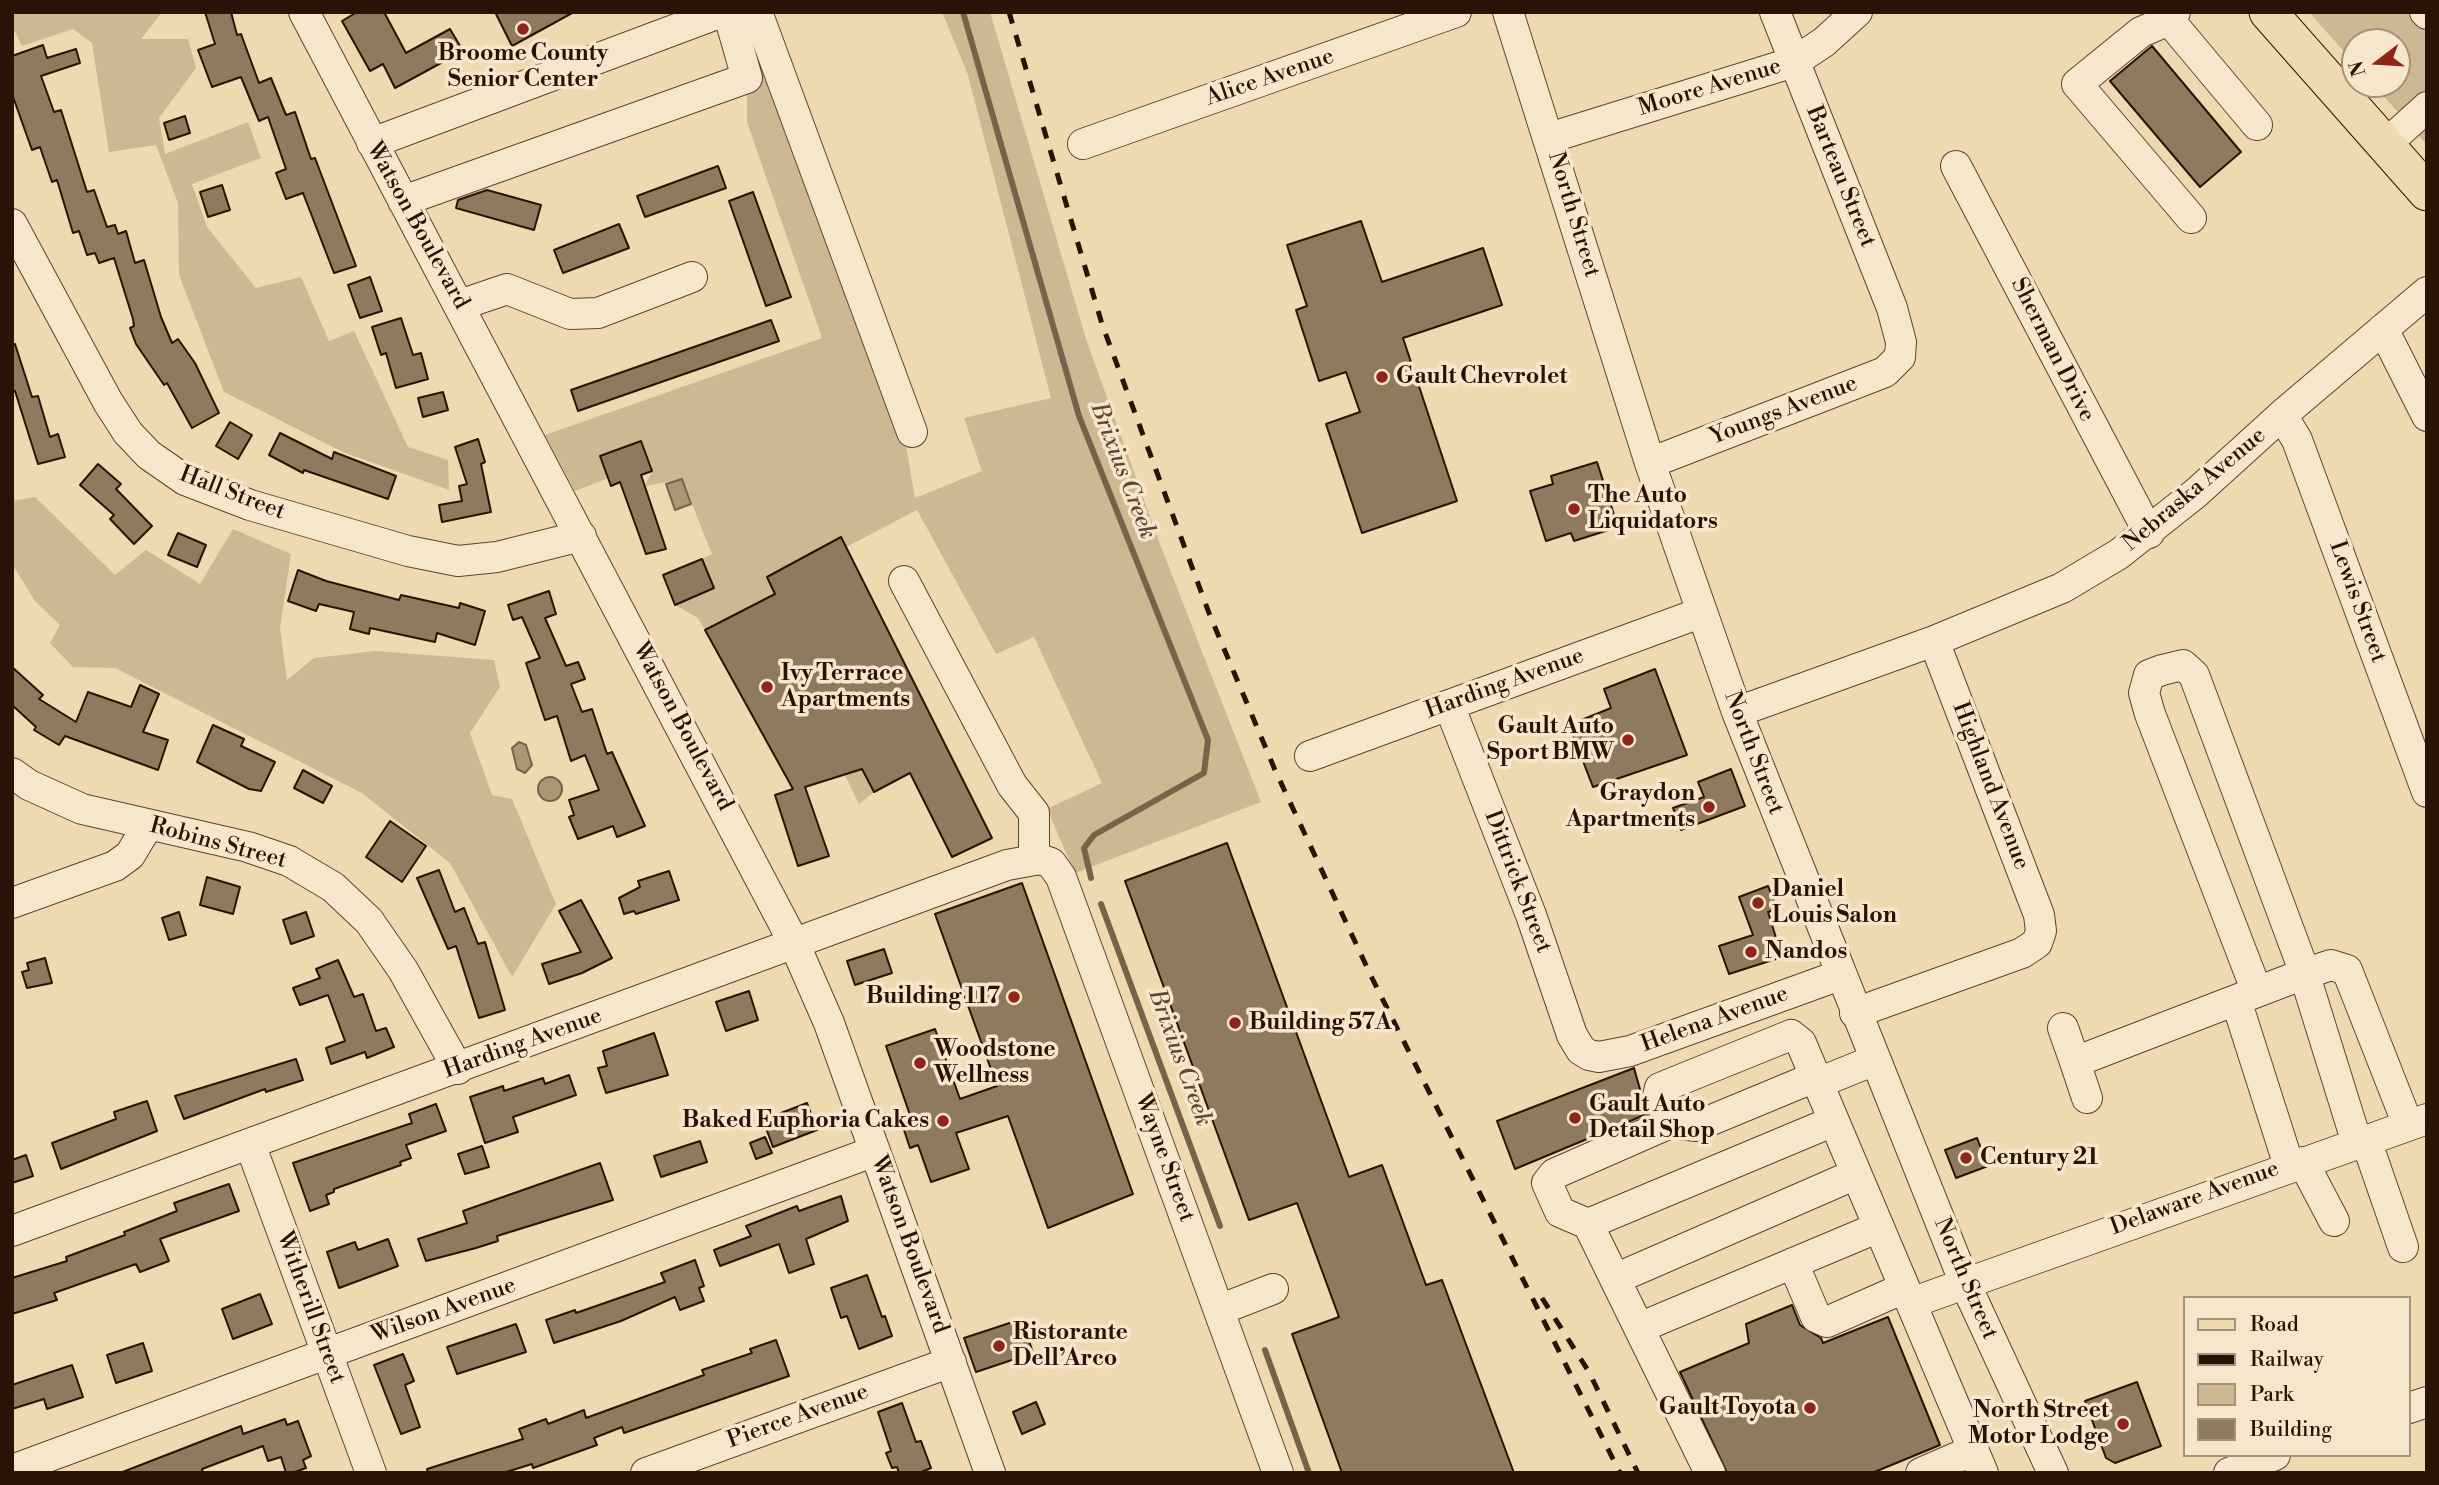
<!DOCTYPE html>
<html>
<head>
<meta charset="utf-8">
<style>
	body { margin:0 }
	#map { position:relative; width:2439px; height:1485px; overflow:hidden; background:#efd9b0; font-family:"Libre Bodoni",serif }
	canvas { display:block }
	.frame { position:absolute; inset:0; border:14px solid #2a1306; pointer-events:none }
	.legend { position:absolute; left:2183px; top:1296px; width:228px; height:161px; box-sizing:border-box; background:#f5e6cc; border:2px solid #a4927d; margin:0; padding:9px 12px; list-style:none; font-size:21px; color:#2a1306 }
	.legend li { display:flex; align-items:center; gap:14px; height:35px }
	.legend b { width:35px; border:2px solid #a4927d }
	.north { position:absolute; left:2341px; top:28px; width:70px; height:70px; box-sizing:border-box; background:#f5e6cc; border:2px solid #a4927d; border-radius:50%; rotate:253deg; font-size:19px; font-weight:700; line-height:28px; text-align:center; color:#2a1306 }
	.north::after { content:''; display:block; margin:auto; width:24px; height:32px; background:#8f2418; clip-path:polygon(50% 0,100% 100%,50% 72%,0 100%) }
</style>
</head>
<body>
<div id="map">
<canvas width="2439" height="1485"></canvas>
<div class="frame"></div>
<ul class="legend">
<li><b style="height:9px;background:#efd9b0"></b>Road</li>
<li><b style="height:9px;background:#2a1306"></b>Railway</li>
<li><b style="height:19px;background:#ceb793"></b>Park</li>
<li><b style="height:19px;background:#907a5e"></b>Building</li>
</ul>
<div class="north">N</div>
</div>
<script>
const g = document.querySelector('canvas').getContext('2d');
g.lineJoin = 'round';
function fill(path, color) { g.fillStyle = color; g.fill(path, 'evenodd'); }
const toPath = rows => new Path2D(rows.map(r => 'M' + r).join(''));
function strokePath(path, color, width, dash) { g.strokeStyle = color; g.lineWidth = width; g.lineCap = dash ? 'butt' : 'round'; g.setLineDash(dash || []); g.stroke(path); }
function label(font, color, halo, rows, align = 'center') {
  g.font = font + ' "Libre Bodoni",serif'; g.lineWidth = 7; g.setLineDash([]); g.textBaseline = 'middle'; g.strokeStyle = halo; g.fillStyle = color; for (const [text, x, y, turn = 0] of rows) {
    g.save(); g.translate(x, y); g.rotate((+turn || 0) * Math.PI / 180); g.textAlign = isNaN(turn) ? turn : align; if (halo) g.strokeText(text, 0, 0); g.fillText(text, 0, 0); g.restore();
  }
}
fill(toPath([
	[14,12,162,12,141,39,188,39,196,68,159,118,165,154,248,122,261,158,192,184,207,227,256,288,301,277,329,341,354,331,408,447,448,460,449,490,343,452,224,392,179,275,178,203,156,145,109,152,92,43,73,29,22,46,12,26],
	[942,12,990,12,1086,339,1161,547,1261,802,1075,873,1047,809,1102,783,1034,637,996,654,917,510,846,547,841,537,767,577,874,792,859,804,838,761,705,630,698,618,675,605,714,588,702,559,712,554,682,479,645,486,652,471,641,441,600,456,608,478,575,491,545,435,822,338,747,122,747,78,763,46,896,387,915,498,982,471,964,418,1051,398,968,75],
	[2309,12,2427,12,2427,145,2373,84,2397,84,2397,42,2355,42,2355,64],
	[35,497,115,575,146,550,200,584,233,529,291,554,280,628,287,680,314,658,375,651,494,660,500,687,470,733,492,795,512,799,556,904,512,977,450,863,362,793,115,668,73,667,50,643,60,625,35,601,12,564,12,501]
]), '#ceb793');
const water = toPath([
	[682,479,691,504,675,510,666,484,682,479],
	[519,742,526,745,532,765,525,773,517,769,512,748,519,742],
	'538 789a12 12 0 1 1 24 0a12 12 0 1 1-24 0Z'
]);
fill(water, '#ac9676');
strokePath(water, '#786249', 2);
strokePath(toPath([
	[963,12,1079,416,1208,740,1204,773,1094,835,1084,848,1091,878],
	[1101,904,1220,1226],
	[1265,1350,1309,1473]
]), '#786249', 6);
const building = toPath([
	[205,12,231,12,237,35,241,34,259,83,271,78,286,115,295,112,311,159,315,158,356,266,334,273,303,193,286,199,276,173,286,169,268,117,259,121,241,77,212,87,198,50,215,44,205,12],
	[357,12,384,12,406,53,450,29,463,51,395,88,383,64,370,71,342,21,357,12],
	[495,12,574,12,512,46,495,12],
	[43,45,47,58,76,49,80,63,41,76,54,112,61,110,87,192,94,190,107,227,115,225,118,234,126,231,135,263,144,260,161,317,172,343,178,339,195,363,219,413,192,428,167,383,164,385,136,344,130,328,134,326,133,319,114,258,99,263,95,253,87,255,79,231,73,233,57,180,52,182,40,147,32,150,12,94,12,56,43,45],
	[2152,46,2241,152,2200,187,2110,81,2152,46],
	[185,116,190,133,169,140,164,123,185,116],
	[718,166,726,188,645,217,637,196,718,166],
	[222,185,230,210,208,217,200,192,222,185],
	[487,190,541,205,534,230,456,208,458,200,487,190],
	[753,192,791,297,766,306,729,201,753,192],
	[1361,221,1382,282,1483,248,1502,305,1403,338,1457,501,1362,533,1326,424,1360,412,1346,372,1319,381,1296,310,1307,306,1287,245,1361,221],
	[619,224,629,248,563,273,554,250,619,224],
	[370,277,382,311,360,318,348,285,370,277],
	[401,318,413,355,421,353,428,379,396,388,386,353,381,355,372,327,401,318],
	[771,320,779,341,578,411,571,390,771,320],
	[15,344,32,397,38,396,50,437,58,434,65,457,38,464,15,391,12,392,12,345,15,344],
	[443,392,448,410,423,417,418,398,443,392],
	[230,422,252,435,238,459,216,446,230,422],
	[280,433,332,459,334,452,396,476,388,499,304,470,303,473,269,455,280,433],
	[478,439,485,462,481,464,491,512,442,522,439,505,462,501,459,486,467,484,455,447,478,439],
	[641,441,652,471,641,475,666,549,646,554,620,482,611,486,600,456,641,441],
	[1597,462,1618,527,1574,541,1571,533,1546,541,1530,491,1553,484,1551,476,1597,462],
	[98,464,121,484,116,489,152,526,134,544,110,519,114,515,80,485,98,464],
	[178,533,206,545,197,567,168,555,178,533],
	[841,537,992,838,952,857,910,773,874,792,862,769,805,787,829,856,798,866,775,795,793,789,705,630,775,594,767,577,841,537],
	[702,559,714,588,675,605,663,575,702,559],
	[298,570,326,581,399,600,401,595,459,608,460,603,485,611,475,645,437,633,435,642,370,628,369,634,350,629,354,612,319,604,316,611,288,601,298,570],
	[549,591,556,614,545,618,566,666,578,662,585,679,571,684,582,712,592,709,607,754,612,752,645,826,617,837,613,826,578,839,569,817,574,815,569,800,599,790,585,755,571,761,557,716,545,720,526,663,540,658,522,617,513,620,508,605,549,591],
	[12,667,43,695,39,699,76,722,88,692,131,707,140,685,159,694,143,732,168,740,158,770,65,736,59,745,34,730,36,727,12,705,12,667],
	[1655,669,1687,755,1593,787,1569,725,1611,708,1604,689,1655,669],
	[213,725,244,739,241,746,275,762,261,791,249,789,197,762,213,725],
	[1731,769,1745,806,1681,830,1673,808,1704,797,1698,782,1731,769],
	[303,770,332,786,323,803,294,788,303,770],
	[390,821,426,846,402,882,366,857,390,821],
	[1227,843,1349,1177,1382,1165,1426,1285,1442,1280,1514,1473,1342,1473,1292,1334,1339,1317,1297,1203,1249,1220,1125,881,1227,843],
	[439,870,455,912,464,908,478,944,485,942,505,1010,479,1018,456,946,448,949,417,878,439,870],
	[669,871,679,900,636,914,634,911,624,914,619,898,640,887,638,881,669,871],
	[207,877,240,887,233,914,200,905,207,877],
	[1022,883,1133,1194,1048,1228,1008,1116,956,1133,969,1169,931,1182,918,1145,910,1148,900,1118,910,1115,886,1046,935,1029,960,1099,997,1086,935,914,1022,883],
	[1768,886,1777,909,1768,912,1782,957,1729,974,1719,946,1753,935,1739,897,1768,886],
	[581,900,612,958,582,973,549,984,542,964,581,952,559,911,581,900],
	[179,912,186,935,169,940,162,918,179,912],
	[306,912,314,936,291,944,283,920,306,912],
	[884,949,892,973,855,985,847,961,884,949],
	[45,958,52,983,27,988,22,972,29,970,27,963,45,958],
	[338,960,354,997,363,994,376,1031,386,1028,394,1047,367,1058,365,1052,331,1064,326,1048,345,1041,328,995,300,1005,293,988,320,978,316,969,338,960],
	[749,991,758,1020,726,1031,716,1002,749,991],
	[654,1033,668,1075,606,1093,598,1068,607,1066,603,1051,654,1033],
	[296,1059,303,1080,266,1092,265,1089,184,1119,175,1096,296,1059],
	[1634,1068,1647,1114,1515,1169,1497,1121,1634,1068],
	[569,1075,576,1095,513,1117,518,1132,485,1143,470,1097,503,1086,504,1091,543,1078,545,1084,569,1075],
	[147,1101,157,1131,61,1169,52,1143,116,1119,114,1112,147,1101],
	[807,1103,817,1130,773,1147,763,1120,807,1103],
	[436,1104,446,1131,406,1145,411,1158,400,1162,401,1165,334,1189,334,1192,326,1195,329,1204,310,1211,293,1163,412,1123,409,1114,436,1104],
	[765,1137,772,1153,756,1159,750,1143,765,1137],
	[1977,1138,1988,1166,1956,1178,1945,1150,1977,1138],
	[700,1141,707,1162,661,1177,654,1156,700,1141],
	[482,1146,489,1167,465,1174,458,1154,482,1146],
	[26,1155,33,1176,12,1183,12,1160,26,1155],
	[600,1163,613,1200,497,1236,498,1241,476,1248,426,1261,418,1239,467,1223,463,1211,600,1163],
	[229,1184,239,1211,160,1239,169,1261,140,1272,136,1264,54,1293,57,1300,12,1314,12,1278,67,1261,66,1257,125,1235,124,1232,177,1211,174,1203,229,1184],
	[841,1196,848,1221,806,1239,814,1264,789,1273,779,1244,720,1266,714,1250,751,1236,746,1226,797,1206,799,1211,841,1196],
	[388,1239,398,1266,339,1288,327,1252,355,1242,358,1250,388,1239],
	[695,1260,704,1286,699,1288,704,1301,680,1310,675,1297,621,1321,554,1343,546,1320,575,1310,576,1313,665,1282,661,1273,695,1260],
	[867,1275,882,1317,885,1316,892,1336,859,1349,847,1316,841,1318,831,1288,867,1275],
	[260,1294,272,1324,233,1339,222,1309,260,1294],
	[1792,1305,1800,1325,1821,1338,1823,1343,1888,1317,1940,1445,1872,1473,1727,1473,1680,1372,1749,1343,1746,1324,1792,1305],
	[1022,1319,1033,1353,976,1372,964,1338,1022,1319],
	[516,1324,526,1352,457,1374,447,1347,516,1324],
	[776,1340,789,1376,624,1433,622,1427,594,1438,597,1445,533,1468,532,1464,503,1473,428,1473,427,1469,523,1439,519,1429,546,1419,548,1424,584,1410,586,1418,704,1375,702,1370,752,1353,750,1349,776,1340],
	[143,1343,152,1371,116,1383,107,1355,143,1343],
	[403,1354,414,1381,405,1385,420,1427,401,1434,374,1365,403,1354],
	[72,1365,83,1397,47,1409,44,1399,12,1409,12,1385,72,1365],
	[2137,1382,2161,1446,2115,1463,2106,1458,2085,1401,2137,1382],
	[1036,1402,1045,1424,1022,1434,1013,1412,1036,1402],
	[902,1403,916,1442,921,1441,931,1468,919,1473,899,1473,897,1467,892,1468,886,1453,891,1451,878,1412,902,1403],
	[285,1419,287,1425,298,1421,311,1456,303,1460,306,1468,292,1473,286,1473,281,1457,268,1461,263,1446,202,1469,203,1473,120,1473,241,1426,243,1434,285,1419]
]);
fill(building, '#907a5e');
strokePath(building, '#2a1306', 2);
const minor = toPath([
	[304,12,794,943,829,1023,990,1473],
	[757,12,912,432],
	[1508,12,1650,463,1737,712,1964,1281,2053,1473],
	[2175,12,2169,20,2141,32,2077,84,2191,218],
	[2425,12,2427,14],
	[2169,20,2257,125],
	[1549,138,1794,62,1824,42,1857,12],
	[372,143,722,12],
	[1083,144,1456,12],
	[2385,145,2427,107],
	[1956,166,2149,533],
	[403,201,747,78,728,12],
	[12,224,108,402,128,433,149,455,185,480,250,505,408,551,458,561,497,557,581,536],
	[460,305,507,289,570,314,598,313,692,277],
	[2383,329,2427,416],
	[2282,415,2297,440,2427,792],
	[1650,463,1885,372,1900,357,1901,342,1892,308,1775,12],
	[904,581,1012,785,1034,813,1034,858],
	[1449,705,1531,915,1572,1035,1581,1050,1589,1055,1599,1057,1630,1051,1840,975],
	[1737,712,1934,641,2062,588,2119,554,2196,493,2282,415,2427,292],
	[1310,756,1700,613],
	[12,773,29,785,82,809,248,847,289,861,333,887,369,921,403,970,458,1069],
	[12,903,115,866,130,855,148,825],
	[2257,992,2150,714,2144,693,2149,675,2162,670,2183,665,2194,675,2300,960,2357,1143],
	[1855,1013,2022,953,2037,943,2041,931,2039,915,1934,641],
	[2063,1028,2075,1062],
	[1818,1083,1875,1060],
	[2087,1098,2075,1062,2236,1000],
	[1670,1123,1697,1126,1815,1077],
	[2366,1140,2403,1247],
	[250,1144,371,1473],
	[2303,1162,2334,1221],
	[2289,1166,2236,1000,2304,974,2331,965,2347,970,2408,1125],
	[1588,1224,1834,1121],
	[12,1231,1007,865,1040,859,1051,863,1061,877,1278,1473],
	[1793,1263,1816,1317,1827,1322,1904,1288],
	[1615,1279,1856,1174],
	[1911,1303,2427,1119],
	[1219,1310,1273,1289],
	[1639,1328,1879,1227],
	[2409,1408,2427,1402],
	[12,1470,875,1151],
	[646,1473,951,1362],
	[1710,1473,1588,1224,1560,1212,1547,1183,1554,1174,1670,1123,1658,1096,1660,1088,1791,1035,1801,1043,1983,1473],
	[1921,1473,1974,1450],
	[2229,1473,2275,1455]
]);
const major = toPath([
	[2268,12,2427,192]
]);
strokePath(minor, '#5b4430', 32);
strokePath(major, '#2a1306', 39);
strokePath(minor, '#f5e6cc', 30);
strokePath(major, '#efd9b0', 37);
strokePath(toPath([
	[1009,12,1102,324,1209,613,1275,770,1372,978,1620,1473],
	[1542,1298,1589,1372,1638,1473]
]), '#2a1306', 5, [12, 12]);
for (const [x, y, r, color] of [
	[523,29,7,"#8f2418"],
	[1382,377,7,"#8f2418"],
	[1574,509,7,"#8f2418"],
	[767,687,7,"#8f2418"],
	[1628,740,7,"#8f2418"],
	[1709,807,7,"#8f2418"],
	[1758,903,7,"#8f2418"],
	[1751,952,7,"#8f2418"],
	[1014,997,7,"#8f2418"],
	[1235,1023,7,"#8f2418"],
	[920,1063,7,"#8f2418"],
	[1575,1118,7,"#8f2418"],
	[943,1121,7,"#8f2418"],
	[1966,1158,7,"#8f2418"],
	[999,1346,7,"#8f2418"],
	[1810,1408,7,"#8f2418"],
	[2123,1424,7,"#8f2418"]
]) { const dot = new Path2D(); dot.arc(x, y, r, 0, 2 * Math.PI); g.fillStyle = color; g.fill(dot); strokePath(dot, '#f5e6cc', 2.5); }
label('bold 23px', '#2a1306', '#f5e6cc', [
	["Broome County",523,54,"center"],
	["Senior Center",523,80,"center"],
	["Gault Chevrolet",1396,377],
	["The Auto",1588,496],
	["Liquidators",1588,522],
	["Ivy Terrace",781,674],
	["Apartments",781,700],
	["Gault Auto",1614,727,"right"],
	["Sport BMW",1614,753,"right"],
	["Graydon",1695,794,"right"],
	["Apartments",1695,820,"right"],
	["Daniel",1772,890],
	["Louis Salon",1772,916],
	["Nandos",1765,952],
	["Building 117",1000,997,"right"],
	["Building 57A",1249,1023],
	["Woodstone",934,1050],
	["Wellness",934,1076],
	["Gault Auto",1589,1105],
	["Detail Shop",1589,1131],
	["Baked Euphoria Cakes",929,1121,"right"],
	["Century 21",1980,1158],
	["Ristorante",1013,1333],
	["Dell’Arco",1013,1359],
	["Gault Toyota",1796,1408,"right"],
	["North Street",2109,1411,"right"],
	["Motor Lodge",2109,1437,"right"]
], 'left');
label('23px', '#2a1306', '#f5e6cc', [
	["Alice Avenue",1270,78,-19],
	["Moore Avenue",1710,88,-17],
	["Barteau Street",1840,177,68],
	["North Street",1573,215,73],
	["Watson Boulevard",417,226,61],
	["Sherman Drive",2052,350,63],
	["Youngs Avenue",1784,411,-21],
	["Nebraska Avenue",2195,490,-40],
	["Hall Street",232,494,21],
	["Lewis Street",2357,602,70],
	["Harding Avenue",1505,684,-20],
	["Watson Boulevard",682,727,62],
	["North Street",1753,753,69],
	["Highland Avenue",1990,786,69],
	["Robins Street",218,844,15],
	["Dittrick Street",1517,882,69],
	["Helena Avenue",1715,1020,-20],
	["Harding Avenue",523,1044,-20],
	["Wayne Street",1164,1158,70],
	["Delaware Avenue",2195,1199,-20],
	["Watson Boulevard",909,1245,70],
	["North Street",1965,1279,67],
	["Witherill Street",310,1308,70],
	["Wilson Avenue",444,1311,-20],
	["Pierce Avenue",798,1417,-20]
]);
label('italic 24px', '#5e4733', '#f5e6cc', [
	["Brixius Creek",1122,471,69],
	["Brixius Creek",1179,1058,70]
]);
</script>
</body>
</html>
